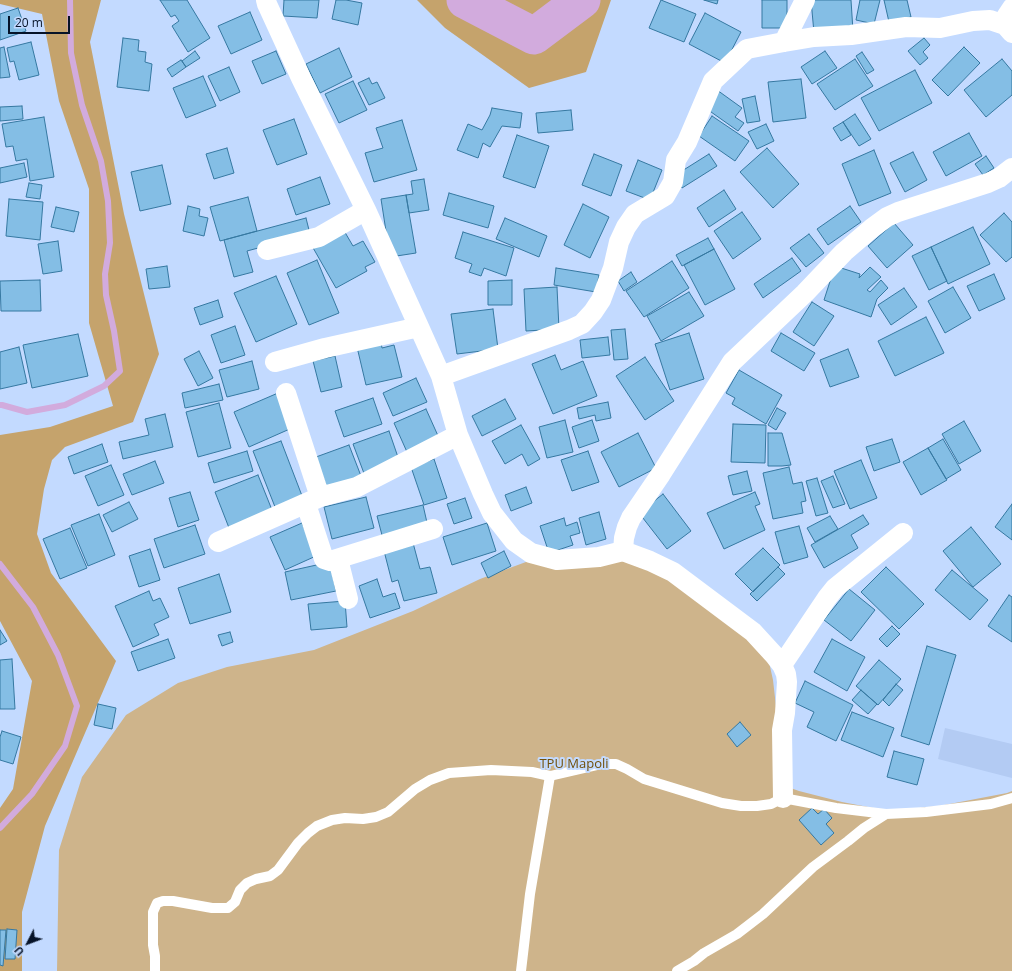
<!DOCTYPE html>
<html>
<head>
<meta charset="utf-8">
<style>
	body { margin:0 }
	#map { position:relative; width:1012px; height:971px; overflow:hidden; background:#c3daff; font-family:"Open Sans",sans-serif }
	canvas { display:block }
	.north { position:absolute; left:8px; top:923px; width:40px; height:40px; -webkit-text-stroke:3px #c3daff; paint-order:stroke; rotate:228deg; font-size:11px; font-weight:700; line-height:16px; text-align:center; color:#061328 }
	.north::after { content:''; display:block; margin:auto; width:14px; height:18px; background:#061328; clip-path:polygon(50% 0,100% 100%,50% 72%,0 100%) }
	.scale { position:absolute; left:8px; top:16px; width:62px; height:18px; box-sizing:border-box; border:2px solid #061328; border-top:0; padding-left:5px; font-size:12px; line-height:14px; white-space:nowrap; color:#061328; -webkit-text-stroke:3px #c3daff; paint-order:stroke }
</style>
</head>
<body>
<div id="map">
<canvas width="1012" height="971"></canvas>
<div class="north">U</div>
<div class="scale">20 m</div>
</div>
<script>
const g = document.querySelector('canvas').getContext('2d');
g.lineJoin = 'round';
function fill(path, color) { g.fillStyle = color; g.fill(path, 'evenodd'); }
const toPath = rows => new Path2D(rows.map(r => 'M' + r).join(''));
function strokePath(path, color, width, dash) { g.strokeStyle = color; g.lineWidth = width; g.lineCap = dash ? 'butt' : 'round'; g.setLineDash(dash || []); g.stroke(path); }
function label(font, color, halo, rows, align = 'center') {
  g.font = font + ' "Open Sans",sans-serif'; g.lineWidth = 4; g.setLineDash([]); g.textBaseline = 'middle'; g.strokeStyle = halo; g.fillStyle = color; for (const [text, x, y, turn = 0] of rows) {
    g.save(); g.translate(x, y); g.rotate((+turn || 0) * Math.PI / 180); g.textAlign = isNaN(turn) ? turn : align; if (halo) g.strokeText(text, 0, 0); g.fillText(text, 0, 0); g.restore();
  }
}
fill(toPath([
	[945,728,1012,744,1012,778,938,759]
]), '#b3cbf3');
fill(toPath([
	[627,547,765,644,773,680,785,786,799,791,842,802,889,811,939,806,1007,793,1012,791,1012,971,57,971,59,850,82,777,126,715,178,683,227,667,314,650,413,611,480,579,534,559]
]), '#ceb48b');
fill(toPath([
	[0,0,101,0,90,42,124,214,159,354,133,422,65,447,52,460,44,489,37,534,51,573,116,661,45,826,22,912,22,971,0,971,0,808,13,789,32,681,0,621,0,435,50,427,113,406,89,323,89,189,59,101,42,14,0,4],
	[417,0,611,0,586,72,529,88,445,28]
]), '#c5a36c');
strokePath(toPath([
	[0,405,2,405,27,412,65,405,104,386,120,371,114,331,106,295,105,274,110,243,108,201,101,161,82,105,71,53,70,0],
	[0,564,33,607,58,655,77,706,65,746,32,794,0,828]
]), '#d2abdd', 6);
strokePath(toPath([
	[465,0,534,36,582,0]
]), '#d2abdd', 37);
const building = toPath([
	[160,0,187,0,210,38,188,52,172,26,179,21,175,15,171,17,160,0],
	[284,0,319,0,317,18,283,16,284,0],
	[336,0,346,0,362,3,358,25,332,19,336,0],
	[661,0,696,14,684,42,649,28,661,0],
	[704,0,718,0,717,4,704,0],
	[762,0,787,0,787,28,762,28,762,0],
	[811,0,851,0,853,31,814,33,811,0],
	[860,0,880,0,874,24,856,20,860,0],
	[884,0,907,0,911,17,889,22,884,0],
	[18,8,26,31,0,40,0,14,18,8],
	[250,12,262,40,231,54,218,26,250,12],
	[705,13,741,32,725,63,689,44,705,13],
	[123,38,139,40,138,51,146,52,145,62,152,64,149,91,117,87,123,38],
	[924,38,930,45,923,52,928,58,920,65,908,51,924,38],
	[31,42,39,75,19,80,14,61,10,62,7,48,31,42],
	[4,47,10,77,0,78,0,48,4,47],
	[964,47,980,63,948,96,932,80,964,47],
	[339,48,352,77,320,93,306,64,339,48],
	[195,51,200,58,186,67,182,61,195,51],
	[276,51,286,74,262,84,252,61,276,51],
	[825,51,837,68,812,84,801,67,825,51],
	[862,52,874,70,867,74,856,56,862,52],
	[855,59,873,86,835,110,817,84,855,59],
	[1002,59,1012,71,1012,95,986,117,964,90,1002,59],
	[181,60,186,67,172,77,167,69,181,60],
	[229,67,240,92,220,101,208,76,229,67],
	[915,70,932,103,879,131,861,98,915,70],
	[203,76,216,106,186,118,173,88,203,76],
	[369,78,372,84,377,82,385,98,369,105,358,83,369,78],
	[801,79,806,118,773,122,768,82,801,79],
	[353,81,367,110,339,123,325,94,353,81],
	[717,90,742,108,735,117,744,123,738,131,704,107,717,90],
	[755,96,760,121,747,123,742,99,755,96],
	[22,106,23,119,0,121,0,107,22,106],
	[492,108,522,113,520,128,502,126,490,147,483,143,478,158,457,150,468,124,482,130,490,115,492,108],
	[571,110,573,130,538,133,536,113,571,110],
	[855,114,871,139,859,146,843,122,855,114],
	[712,116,749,141,735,161,699,136,712,116],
	[44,117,54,177,30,181,27,159,16,161,13,146,6,147,2,124,44,117],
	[294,119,307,154,277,165,263,130,294,119],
	[402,120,417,170,374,182,365,153,383,148,376,128,402,120],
	[843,122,851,135,841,141,833,128,843,122],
	[766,124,774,141,757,149,748,132,766,124],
	[969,133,982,156,946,176,933,152,969,133],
	[517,135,549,146,535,188,503,177,517,135],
	[227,148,234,173,214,179,206,154,227,148],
	[767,148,799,184,773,208,740,172,767,148],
	[874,150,891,193,859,206,842,164,874,150],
	[913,152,927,180,905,192,890,163,913,152],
	[594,154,622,165,611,196,582,185,594,154],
	[709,154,717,166,682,188,674,176,709,154],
	[986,156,994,168,983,175,975,164,986,156],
	[638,160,662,170,650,200,626,191,638,160],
	[24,163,27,177,0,183,0,168,24,163],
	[162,165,171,204,140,211,131,172,162,165],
	[320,177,330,204,296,215,287,189,320,177],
	[424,179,429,210,409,213,406,195,413,194,411,181,424,179],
	[29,183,42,185,40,199,26,197,29,183],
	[724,190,736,209,709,227,697,208,724,190],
	[449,193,494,206,488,228,443,215,449,193],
	[406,195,416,253,390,257,381,199,406,195],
	[248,197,257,231,220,241,210,207,248,197],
	[9,199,43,202,40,240,6,236,9,199],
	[583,204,609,217,590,258,564,245,583,204],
	[188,206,200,209,199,216,208,218,204,236,183,231,188,206],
	[850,206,861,222,828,245,817,229,850,206],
	[56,207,79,212,74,232,51,227,56,207],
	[742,212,761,239,733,259,714,231,742,212],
	[1004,213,1012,222,1012,257,1006,262,980,235,1004,213],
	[306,218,310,234,247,251,253,272,234,277,224,240,306,218],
	[505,218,547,236,539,257,496,239,505,218],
	[894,223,913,245,887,268,868,246,894,223],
	[973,227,990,264,948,284,931,247,973,227],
	[343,229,353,246,363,241,375,262,365,267,367,271,336,288,312,246,343,229],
	[463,232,514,248,506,276,484,268,481,276,469,272,472,264,455,258,463,232],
	[809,234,824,253,806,267,790,248,809,234],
	[708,238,714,249,682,266,676,255,708,238],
	[58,241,62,271,43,274,38,244,58,241],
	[931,247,947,281,929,290,912,256,931,247],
	[714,249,735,289,705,305,684,265,714,249],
	[792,258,801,271,763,298,754,284,792,258],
	[317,260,339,313,309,325,287,273,317,260],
	[672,261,689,288,644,317,626,291,672,261],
	[167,266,170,287,149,289,146,269,167,266],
	[835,266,860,274,859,278,870,267,881,277,867,290,870,292,881,280,888,288,877,299,871,317,824,300,835,266],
	[556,268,599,275,596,292,554,285,556,268],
	[631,272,637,282,624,291,618,281,631,272],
	[994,274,1005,299,979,311,967,286,994,274],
	[276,276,297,324,256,342,234,293,276,276],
	[40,280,41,311,1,311,0,281,40,280],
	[512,280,512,305,488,305,488,281,512,280],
	[557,287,559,329,526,331,524,289,557,287],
	[953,287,971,318,945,333,928,301,953,287],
	[904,288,917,307,891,325,878,305,904,288],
	[689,292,704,316,661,341,647,316,689,292],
	[218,300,223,317,200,325,194,308,218,300],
	[812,302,834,316,814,346,793,332,812,302],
	[493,309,498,349,457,354,451,314,493,309],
	[926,317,944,353,895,376,878,341,926,317],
	[235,326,245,355,221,363,211,335,235,326],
	[625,329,628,359,614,360,611,330,625,329],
	[689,333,704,379,670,390,655,344,689,333],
	[781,333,815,353,804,371,771,351,781,333],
	[78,334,88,376,32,388,23,345,78,334],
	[608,337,610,355,582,358,580,340,608,337],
	[381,342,382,348,394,345,402,377,366,385,357,347,381,342],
	[19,347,27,383,0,389,0,352,19,347],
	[848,349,859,377,830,387,820,360,848,349],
	[199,351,213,378,198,386,184,359,199,351],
	[555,355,561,370,583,361,597,396,553,414,532,364,555,355],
	[335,356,342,387,321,392,313,361,335,356],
	[645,357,674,401,645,420,616,376,645,357],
	[252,361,259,389,227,397,219,370,252,361],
	[739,370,782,395,766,424,732,404,735,398,726,393,739,370],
	[416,378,427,402,393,416,383,393,416,378],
	[219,384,223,400,185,408,182,393,219,384],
	[278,393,292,428,249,447,234,412,278,393],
	[373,398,382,424,344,437,335,411,373,398],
	[505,399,516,419,482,436,472,416,505,399],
	[608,402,611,418,596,421,595,415,579,419,577,408,608,402],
	[219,403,231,448,198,457,186,412,219,403],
	[777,408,786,413,776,430,768,425,777,408],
	[426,409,439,438,407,452,394,423,426,409],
	[165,414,173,447,123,459,119,442,149,435,145,419,165,414],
	[565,420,573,452,547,458,539,427,565,420],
	[592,420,599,441,579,448,572,427,592,420],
	[964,421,981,451,959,464,942,434,964,421],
	[733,424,766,425,765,463,731,462,733,424],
	[521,425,540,459,528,466,522,454,505,464,492,441,521,425],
	[389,431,400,463,365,476,353,444,389,431],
	[638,433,656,468,619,487,601,452,638,433],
	[768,433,782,433,791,465,782,466,768,466,768,433],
	[892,439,900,462,874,471,866,447,892,439],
	[943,439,961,470,946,479,928,448,943,439],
	[281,441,304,501,277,512,253,451,281,441],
	[102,444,108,462,74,474,68,457,102,444],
	[349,445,361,476,327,489,316,457,349,445],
	[928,448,947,480,921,495,903,462,928,448],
	[247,451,253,471,214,483,208,463,247,451],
	[588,451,599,482,572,491,561,460,588,451],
	[434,459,447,498,424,505,411,467,434,459],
	[861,460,877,498,850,509,834,471,861,460],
	[155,461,164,483,132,495,123,474,155,461],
	[111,465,124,495,98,506,85,476,111,465],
	[789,467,793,484,802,482,806,501,801,502,803,513,773,519,763,473,789,467],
	[747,471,752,491,733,495,728,476,747,471],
	[258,475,274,515,231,533,215,492,258,475],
	[833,476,845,504,833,508,821,481,833,476],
	[817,478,828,513,816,516,806,481,817,478],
	[526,487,532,503,511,511,505,495,526,487],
	[190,492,199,520,178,527,169,498,190,492],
	[755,492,760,504,755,506,765,530,724,549,707,513,755,492],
	[663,494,691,531,667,549,639,513,663,494],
	[366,497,374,528,332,539,324,507,366,497],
	[465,498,472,518,454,524,447,504,465,498],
	[129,502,138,519,112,532,103,515,129,502],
	[1012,504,1012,540,995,527,1012,504],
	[423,505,428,527,383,539,377,516,423,505],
	[599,512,606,539,586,545,579,518,599,512],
	[99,514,115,555,88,566,71,525,99,514],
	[863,515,869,524,851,535,858,548,824,568,811,545,863,515],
	[830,516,838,529,815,542,807,528,830,516],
	[564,518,566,526,577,522,580,533,570,536,573,545,549,553,540,526,564,518],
	[302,523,316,556,285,570,270,537,302,523],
	[487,523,496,551,452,565,443,537,487,523],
	[195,525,205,554,164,568,154,539,195,525],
	[799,526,808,557,784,564,775,532,799,526],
	[971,527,1001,564,973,587,943,551,971,527],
	[70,528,87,568,60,579,43,539,70,528],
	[412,539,420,569,430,567,437,593,404,601,398,580,392,582,383,547,412,539],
	[763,548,780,565,753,592,735,574,763,548],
	[150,549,160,580,139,587,129,556,150,549],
	[504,551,511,566,488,578,481,563,504,551],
	[330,562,336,591,291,600,285,572,330,562],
	[778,567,785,574,757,601,750,594,778,567],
	[886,567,924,604,899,629,861,592,886,567],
	[952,570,988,600,970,620,935,590,952,570],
	[219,574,231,612,190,624,178,588,219,574],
	[377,579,383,597,395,593,400,608,370,618,359,586,377,579],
	[849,589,875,610,851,641,824,620,849,589],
	[149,591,153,601,160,598,169,617,154,624,159,635,133,647,115,606,149,591],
	[1009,595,1012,597,1012,642,988,626,1009,595],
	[345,601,347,627,311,630,308,604,345,601],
	[892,626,900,634,887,647,879,639,892,626],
	[0,630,7,641,0,645,0,630],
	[230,632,233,642,222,646,218,635,230,632],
	[168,639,175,658,138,671,131,652,168,639],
	[832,639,865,657,847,691,814,672,832,639],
	[927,646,956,655,929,745,901,736,927,646],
	[12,659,15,709,0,709,0,660,12,659],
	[879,660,901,679,878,705,856,686,879,660],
	[805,681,853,705,836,741,807,727,814,712,795,703,805,681],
	[896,684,903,690,889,706,883,700,896,684],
	[861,690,877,704,868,714,852,700,861,690],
	[98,704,116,708,112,729,94,725,98,704],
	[852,712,894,728,883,757,841,740,852,712],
	[740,722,751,735,737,747,727,734,740,722],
	[2,731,21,737,13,764,0,760,0,737,2,731],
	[894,751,924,759,917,785,887,777,894,751],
	[812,808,818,814,824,809,832,818,826,824,834,833,821,845,799,820,812,808],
	[7,929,17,930,15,959,5,959,7,929],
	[0,930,6,930,3,966,0,965,0,930]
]);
fill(building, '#84bee5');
strokePath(building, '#3578a1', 1);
strokePath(toPath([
	[155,971,155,956,153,945,153,912,157,903,163,901,173,901,212,908,228,908,235,902,240,890,247,883,256,879,270,876,278,870,298,843,308,833,317,826,332,820,345,818,363,819,376,817,388,812,415,789,430,780,449,773,491,770,532,772,550,776,602,764,616,764,627,769,644,779,722,803,741,806,757,806,771,804,783,798,836,808,886,814,926,812,991,804,1012,798],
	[521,971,530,894,550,776],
	[677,971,694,961,704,953,737,934,763,914,813,867,848,841,864,828,886,814]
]), '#fff', 10);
strokePath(toPath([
	[266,0,267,4,301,78,366,210,419,327,441,376,458,435,483,494,492,513,514,541,531,553,557,560,599,557,623,551],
	[1012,8,1008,14,1005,19,1005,25,1012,33],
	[784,42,805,0],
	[267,250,319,237,366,210],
	[275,362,325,348,419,327],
	[441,376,569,330,582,324,593,312,601,300,613,268,619,242,626,227,635,214,665,196,673,182,676,160,687,142,713,81,747,49,784,42,814,37,851,35,906,27,940,28,973,21,990,20,1005,25],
	[286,393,320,497],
	[306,504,324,559,330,561,433,529],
	[218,542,320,497,357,487,458,435],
	[338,559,348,599],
	[782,665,827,598,835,588,903,533],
	[783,798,782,730,785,713,787,682,786,674,782,665,775,656,753,632,673,572,650,561,623,551,624,538,627,527,631,518,661,474,732,362,805,293,844,252,872,228,887,217,898,212,988,183,999,178,1012,168]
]), '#fff', 20);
label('13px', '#704f09', '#c3daff', [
	["TPU Mapoli",574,764]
]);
</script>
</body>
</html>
